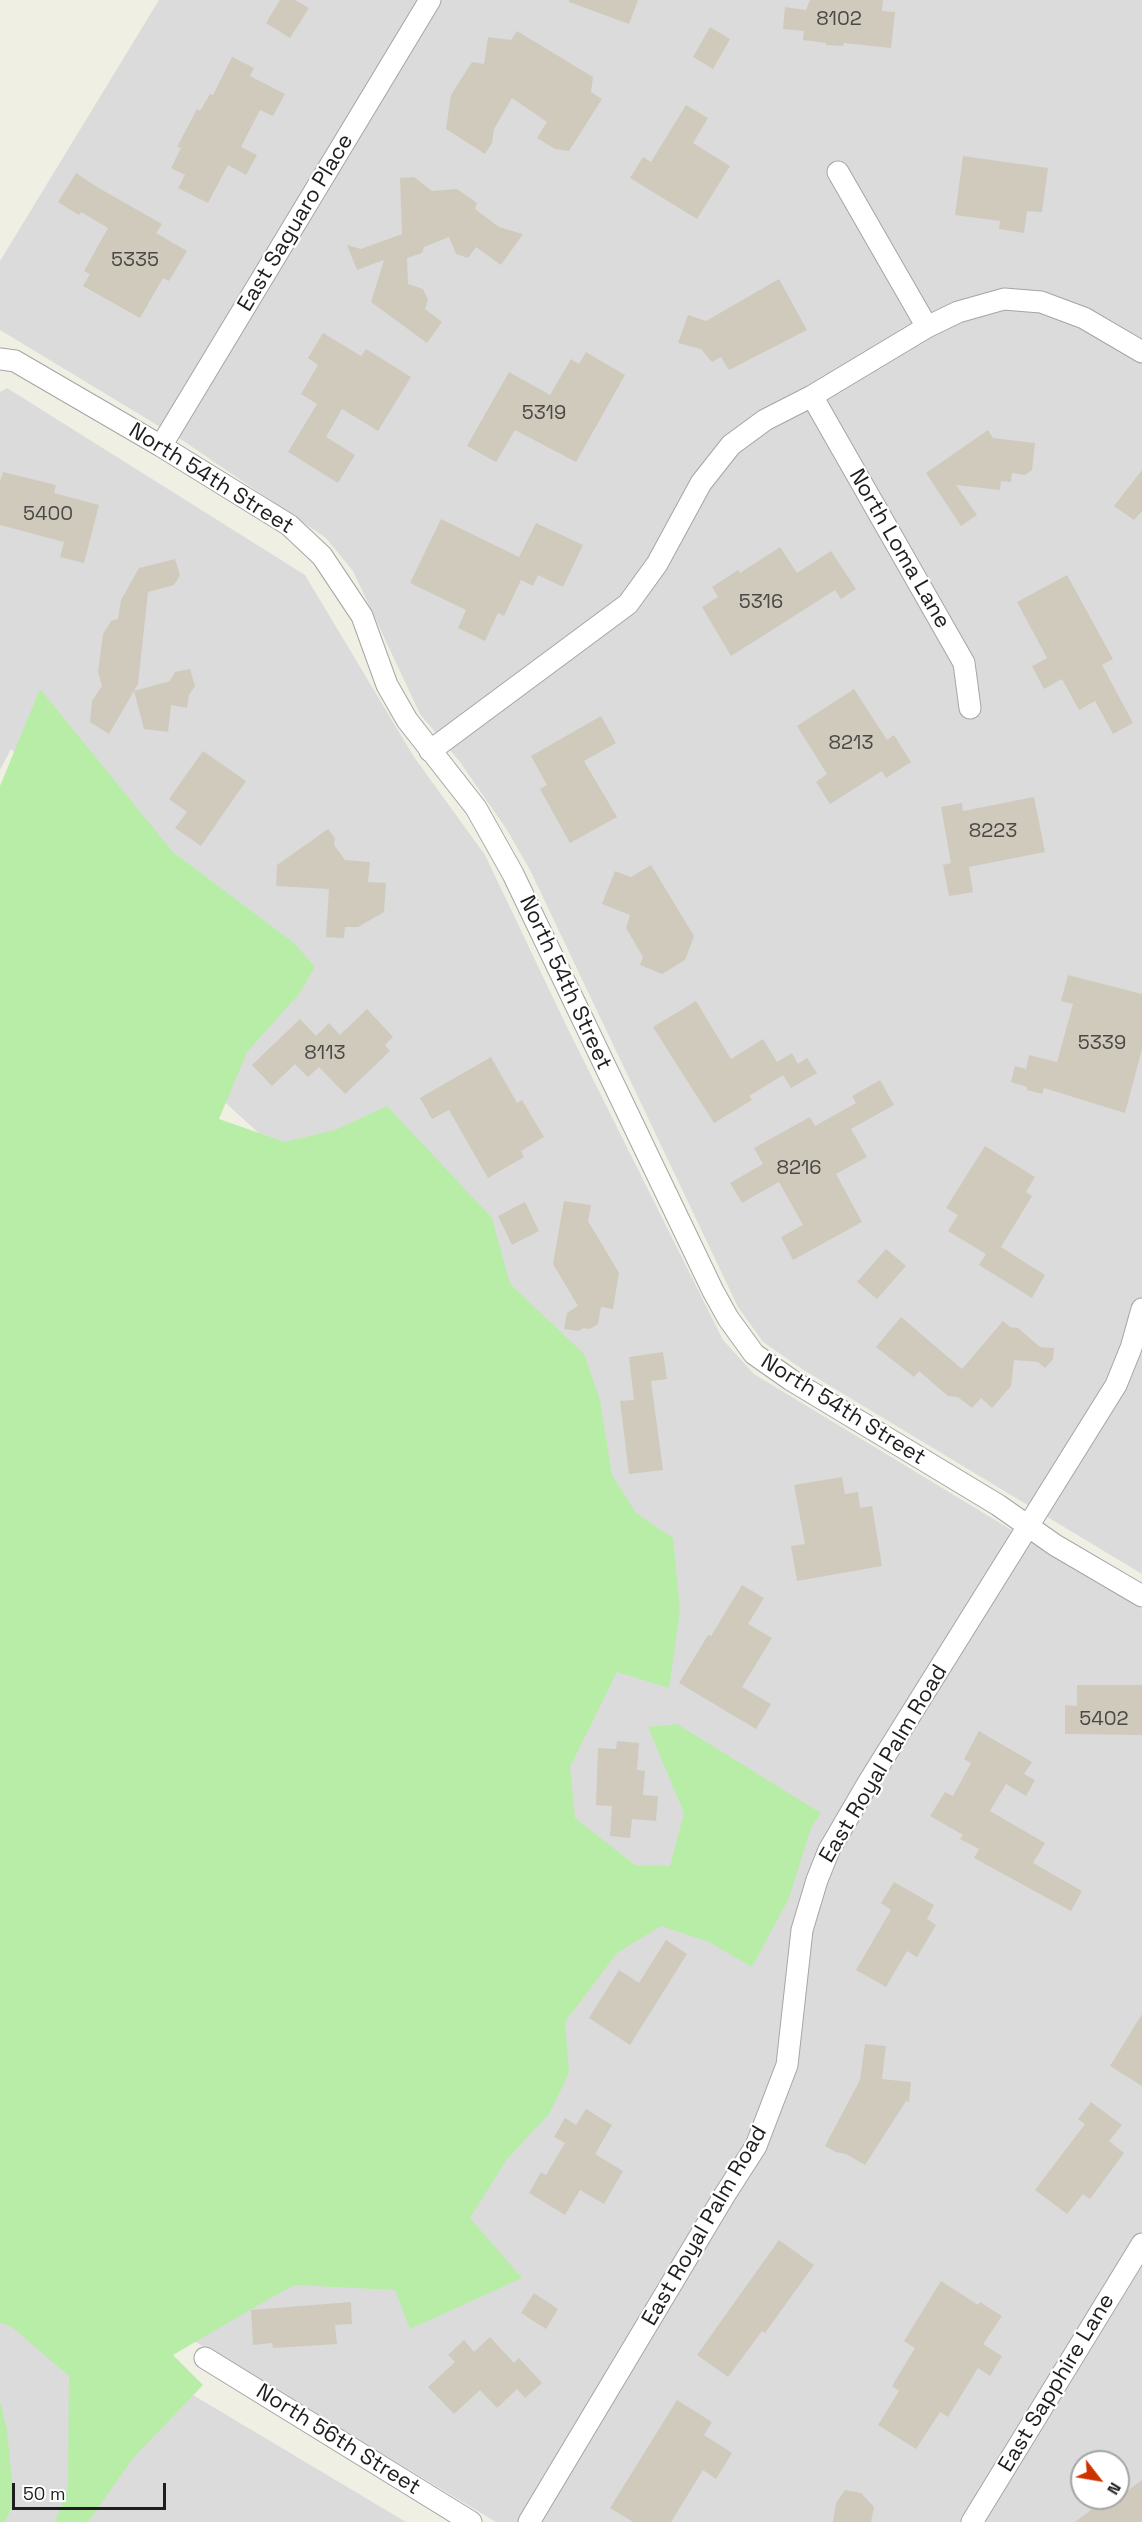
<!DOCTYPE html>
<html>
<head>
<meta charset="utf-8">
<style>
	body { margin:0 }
	#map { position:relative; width:1142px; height:2522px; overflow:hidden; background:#f0efe4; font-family:"Space Grotesk",sans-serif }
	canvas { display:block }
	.north { position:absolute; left:1070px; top:2450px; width:60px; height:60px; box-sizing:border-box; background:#fff; border:2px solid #a5a5a5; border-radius:50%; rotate:121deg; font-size:16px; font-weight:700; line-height:24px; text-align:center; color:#1e1e1e }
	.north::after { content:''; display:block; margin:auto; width:21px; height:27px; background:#cd3300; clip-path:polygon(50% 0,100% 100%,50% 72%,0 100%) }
	.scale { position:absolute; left:12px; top:2483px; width:154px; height:27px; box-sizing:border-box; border:3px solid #1e1e1e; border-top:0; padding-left:8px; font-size:18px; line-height:21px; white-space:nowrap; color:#1e1e1e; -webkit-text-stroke:4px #fff; paint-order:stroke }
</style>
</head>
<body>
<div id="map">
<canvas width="1142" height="2522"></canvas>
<div class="north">N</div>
<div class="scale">50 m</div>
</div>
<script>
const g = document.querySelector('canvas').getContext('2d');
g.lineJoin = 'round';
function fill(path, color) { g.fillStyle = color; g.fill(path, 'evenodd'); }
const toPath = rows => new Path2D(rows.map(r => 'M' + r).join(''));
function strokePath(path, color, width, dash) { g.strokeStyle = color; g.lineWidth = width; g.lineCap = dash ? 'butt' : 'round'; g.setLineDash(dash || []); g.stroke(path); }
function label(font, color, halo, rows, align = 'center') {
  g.font = font + ' "Space Grotesk",sans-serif'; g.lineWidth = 4.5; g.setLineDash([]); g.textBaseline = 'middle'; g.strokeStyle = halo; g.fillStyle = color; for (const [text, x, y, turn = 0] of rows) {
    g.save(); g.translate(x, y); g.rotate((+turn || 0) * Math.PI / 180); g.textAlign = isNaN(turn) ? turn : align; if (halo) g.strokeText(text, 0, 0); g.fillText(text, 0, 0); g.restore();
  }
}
fill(toPath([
	[159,0,1142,0,1142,1574,802,1369,763,1342,738,1307,530,870,507,830,460,762,420,714,353,571,326,538,182,440,0,330,0,261],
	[7,388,305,575,414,757,485,855,567,1027,723,1340,754,1374,1142,1609,1142,2522,496,2522,159,2320,309,1179,194,1074,263,994,11,749,0,770,0,392],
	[1082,2462,1118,2462,1118,2498,1082,2498],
	[0,2280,406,2522,0,2522]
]), '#dcdbdb');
fill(toPath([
	[40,689,173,852,294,943,315,967,299,994,247,1052,219,1119,285,1142,335,1130,387,1106,492,1218,510,1284,584,1354,600,1400,612,1475,636,1513,673,1538,680,1611,669,1688,617,1672,570,1767,575,1818,635,1865,670,1866,684,1813,648,1727,677,1724,821,1813,811,1828,789,1898,752,1967,709,1942,661,1926,617,1953,565,2022,569,2073,549,2114,507,2159,470,2218,522,2278,410,2329,395,2290,295,2285,274,2296,173,2355,203,2385,134,2457,88,2522,55,2522,68,2488,69,2376,12,2327,0,2323,0,786],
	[0,2401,7,2430,14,2502,5,2522,0,2522]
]), '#b8eda7');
fill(toPath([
	[280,0,295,0,309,8,290,38,266,23],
	[569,0,638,0,629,24,569,2],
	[810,0,883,0,882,11,895,12,891,48,844,43,843,46,826,45,826,43,803,40,804,31,783,29,785,7,806,10],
	[710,27,730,39,713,69,693,57],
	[517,31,593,77,591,92,602,99,569,151,555,149,537,138,547,122,512,98,494,129,492,143,485,154,446,129,451,95,472,62,484,64,488,37,511,40],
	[232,57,254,68,250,76,285,94,273,116,260,110,241,147,257,155,246,175,228,165,208,203,178,188,185,175,171,168,181,148,177,147,197,109,200,111,210,94,213,95],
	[686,105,708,118,693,143,730,166,697,219,630,178,643,157,651,162],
	[963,156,1048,168,1042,212,1027,211,1024,233,999,229,1000,221,955,215],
	[76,173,97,187,162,224,156,233,187,251,169,281,163,278,140,318,83,286,90,274,84,271,108,228,81,212,79,215,58,202],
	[414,177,432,191,457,189,477,203,475,209,499,227,523,234,501,265,476,247,468,258,456,254,449,237,424,247,422,253,407,258,408,284,423,289,428,300,425,309,442,322,427,343,371,302,384,260,357,270,347,245,361,249,402,234,400,178],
	[779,279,807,330,729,370,721,357,712,362,701,349,678,343,688,315,706,321],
	[323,333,361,356,366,349,411,377,378,431,342,409,326,437,355,455,338,483,288,452,317,404,301,394,318,365,308,358],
	[586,352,625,375,576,462,515,430,496,462,467,446,509,372,550,395,571,359,579,364],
	[988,430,993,438,1035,443,1032,470,1025,475,1012,473,1011,482,1001,481,1000,490,956,485,977,515,961,526,926,473],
	[1142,470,1142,511,1134,520,1114,506],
	[3,472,56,485,54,493,99,505,84,563,60,557,64,542,0,525,0,482],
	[441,519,519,557,536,523,583,545,563,587,538,575,533,586,521,580,504,616,498,613,485,641,458,628,466,610,410,583],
	[780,547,797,573,831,551,856,589,841,599,835,590,731,656,702,607,718,597,712,587,738,570,740,573],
	[175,559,180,575,174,585,148,592,138,684,134,691,170,681,175,672,190,669,195,686,189,695,187,708,171,705,168,732,144,729,134,691,109,734,90,722,92,701,102,686,98,672,103,634,111,621,118,619,121,600,139,568],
	[1067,575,1113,659,1102,665,1133,723,1113,734,1095,701,1079,710,1062,679,1044,689,1032,666,1047,658,1017,602],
	[854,689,887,740,894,735,911,762,886,778,882,771,830,804,816,782,827,774,797,726],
	[601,716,616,743,584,761,617,817,570,843,540,789,547,785,531,756],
	[203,751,246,781,201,846,175,828,187,812,169,799],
	[1034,797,1045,852,969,867,973,892,949,896,943,865,951,863,941,807,962,803,963,811],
	[328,829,335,838,334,845,345,860,370,862,368,882,386,883,384,912,358,927,345,927,344,938,326,937,329,889,276,886,277,865],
	[651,865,694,936,685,960,662,974,640,965,643,957,626,928,630,915,602,904,615,871,631,877],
	[1068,975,1142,994,1142,1049,1125,1113,1044,1088,1042,1094,1027,1090,1027,1087,1011,1082,1015,1066,1026,1069,1029,1055,1057,1062,1073,1004,1061,1001],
	[696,1001,731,1059,763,1039,777,1062,792,1053,798,1064,807,1058,817,1073,791,1088,783,1075,749,1096,752,1100,714,1123,653,1027],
	[367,1009,393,1037,385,1045,390,1051,345,1094,319,1067,308,1077,295,1064,272,1086,252,1065,300,1019,316,1036,329,1023,340,1035],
	[491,1057,517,1103,522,1100,544,1137,521,1151,524,1157,488,1178,449,1110,432,1119,420,1098],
	[880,1080,894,1105,851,1129,867,1157,836,1174,862,1222,793,1260,781,1237,803,1225,779,1182,742,1203,730,1183,763,1164,754,1148,810,1117,815,1126,856,1103,852,1096],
	[985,1146,1035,1177,1026,1192,1032,1196,1001,1247,1045,1275,1032,1298,979,1265,986,1254,948,1231,958,1215,946,1208],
	[564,1201,591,1205,588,1221,619,1273,613,1309,601,1307,598,1324,590,1329,584,1328,578,1331,564,1329,567,1313,578,1306,553,1264],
	[525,1202,539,1231,512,1245,498,1216],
	[886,1249,906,1266,877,1299,857,1282],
	[901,1317,962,1369,1003,1321,1010,1327,1018,1328,1040,1347,1054,1348,1053,1359,1045,1368,1038,1362,1014,1360,1011,1386,992,1408,981,1398,972,1408,958,1397,948,1396,919,1371,914,1377,876,1347],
	[663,1352,667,1379,651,1381,663,1470,629,1474,620,1401,634,1400,629,1357],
	[842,1477,845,1494,858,1492,860,1508,872,1506,882,1566,797,1581,791,1546,805,1544,794,1485],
	[742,1585,764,1598,748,1624,772,1638,742,1687,771,1704,756,1729,679,1683,708,1635,711,1636],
	[1077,1685,1142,1685,1142,1735,1065,1734,1065,1705,1077,1706],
	[979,1731,1032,1762,1024,1774,1035,1780,1026,1796,1006,1784,990,1811,1045,1843,1033,1863,1082,1891,1071,1911,974,1858,979,1849,960,1839,963,1835,930,1816,945,1792,953,1796,971,1763,964,1759],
	[617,1741,639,1743,637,1770,645,1771,643,1795,658,1796,656,1821,632,1819,630,1838,610,1836,612,1806,596,1805,598,1748,616,1749],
	[894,1882,934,1905,927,1919,936,1925,917,1957,907,1951,886,1987,856,1970,891,1910,881,1903],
	[666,1940,687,1954,630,2045,589,2018,619,1970,639,1983],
	[1142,2014,1142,2086,1110,2066],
	[865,2044,886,2046,882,2079,911,2082,909,2102,906,2101,865,2165,846,2154,836,2152,825,2146,860,2080],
	[1091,2102,1122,2125,1109,2141,1124,2153,1090,2199,1083,2194,1067,2214,1035,2190,1085,2124,1078,2119],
	[586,2109,612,2125,595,2154,623,2171,604,2204,580,2190,565,2215,529,2193,541,2172,546,2175,565,2143,554,2137,565,2118,576,2125],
	[779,2240,814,2265,765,2333,762,2331,728,2377,697,2355],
	[941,2281,978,2305,980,2302,1002,2316,983,2344,1002,2356,990,2376,978,2368,948,2417,940,2412,916,2449,878,2425,899,2391,892,2386,915,2348,904,2341],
	[534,2293,558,2309,546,2329,521,2313],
	[351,2302,352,2324,335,2325,337,2344,273,2348,272,2343,253,2345,251,2310],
	[490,2337,514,2363,519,2358,542,2383,525,2398,517,2389,497,2408,480,2390,454,2414,428,2387,455,2362,448,2355,464,2340,474,2352],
	[677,2400,712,2422,704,2435,732,2453,716,2479,703,2470,671,2522,633,2522,610,2508],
	[1142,2480,1142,2522,1075,2522,1107,2498,1118,2498],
	[845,2490,861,2493,874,2507,871,2522,833,2522,836,2503]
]), '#d0cabd');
const minor = toPath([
	[838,172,927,327],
	[0,359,15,361,161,446,289,525,322,556,362,616,387,685,407,720,476,808,513,874,713,1291,728,1318,754,1354,791,1380,998,1505,1055,1545,1142,1596],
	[812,396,964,663,970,708],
	[161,446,430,0],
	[430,751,628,604,657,564,701,483,731,445,765,420,812,396,927,327,958,312,1004,299,1041,302,1084,318,1142,352],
	[205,2358,471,2522],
	[529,2522,724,2196,756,2146,787,2065,802,1930,817,1880,829,1850,868,1783,1116,1385,1131,1348,1142,1309],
	[972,2522,1142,2244]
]);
strokePath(minor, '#a5a5a5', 23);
strokePath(minor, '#fff', 21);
label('20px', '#4a4946', null, [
	["8102",839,20],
	["5335",135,261],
	["5319",544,414],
	["5400",48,515],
	["5316",761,603],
	["8213",851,744],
	["8223",993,832],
	["5339",1102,1044],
	["8113",325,1054],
	["8216",799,1169],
	["5402",1104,1720]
]);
label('22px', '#1e1e1e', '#fff', [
	["East Saguaro Place",296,223,-59],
	["North 54th Street",211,479,32],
	["North Loma Lane",899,549,60],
	["North 54th Street",565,983,65],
	["North 54th Street",843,1410,32],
	["East Royal Palm Road",884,1764,-59],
	["East Royal Palm Road",705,2226,-60],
	["East Sapphire Lane",1057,2383,-59],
	["North 56th Street",338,2440,32]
]);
</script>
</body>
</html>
